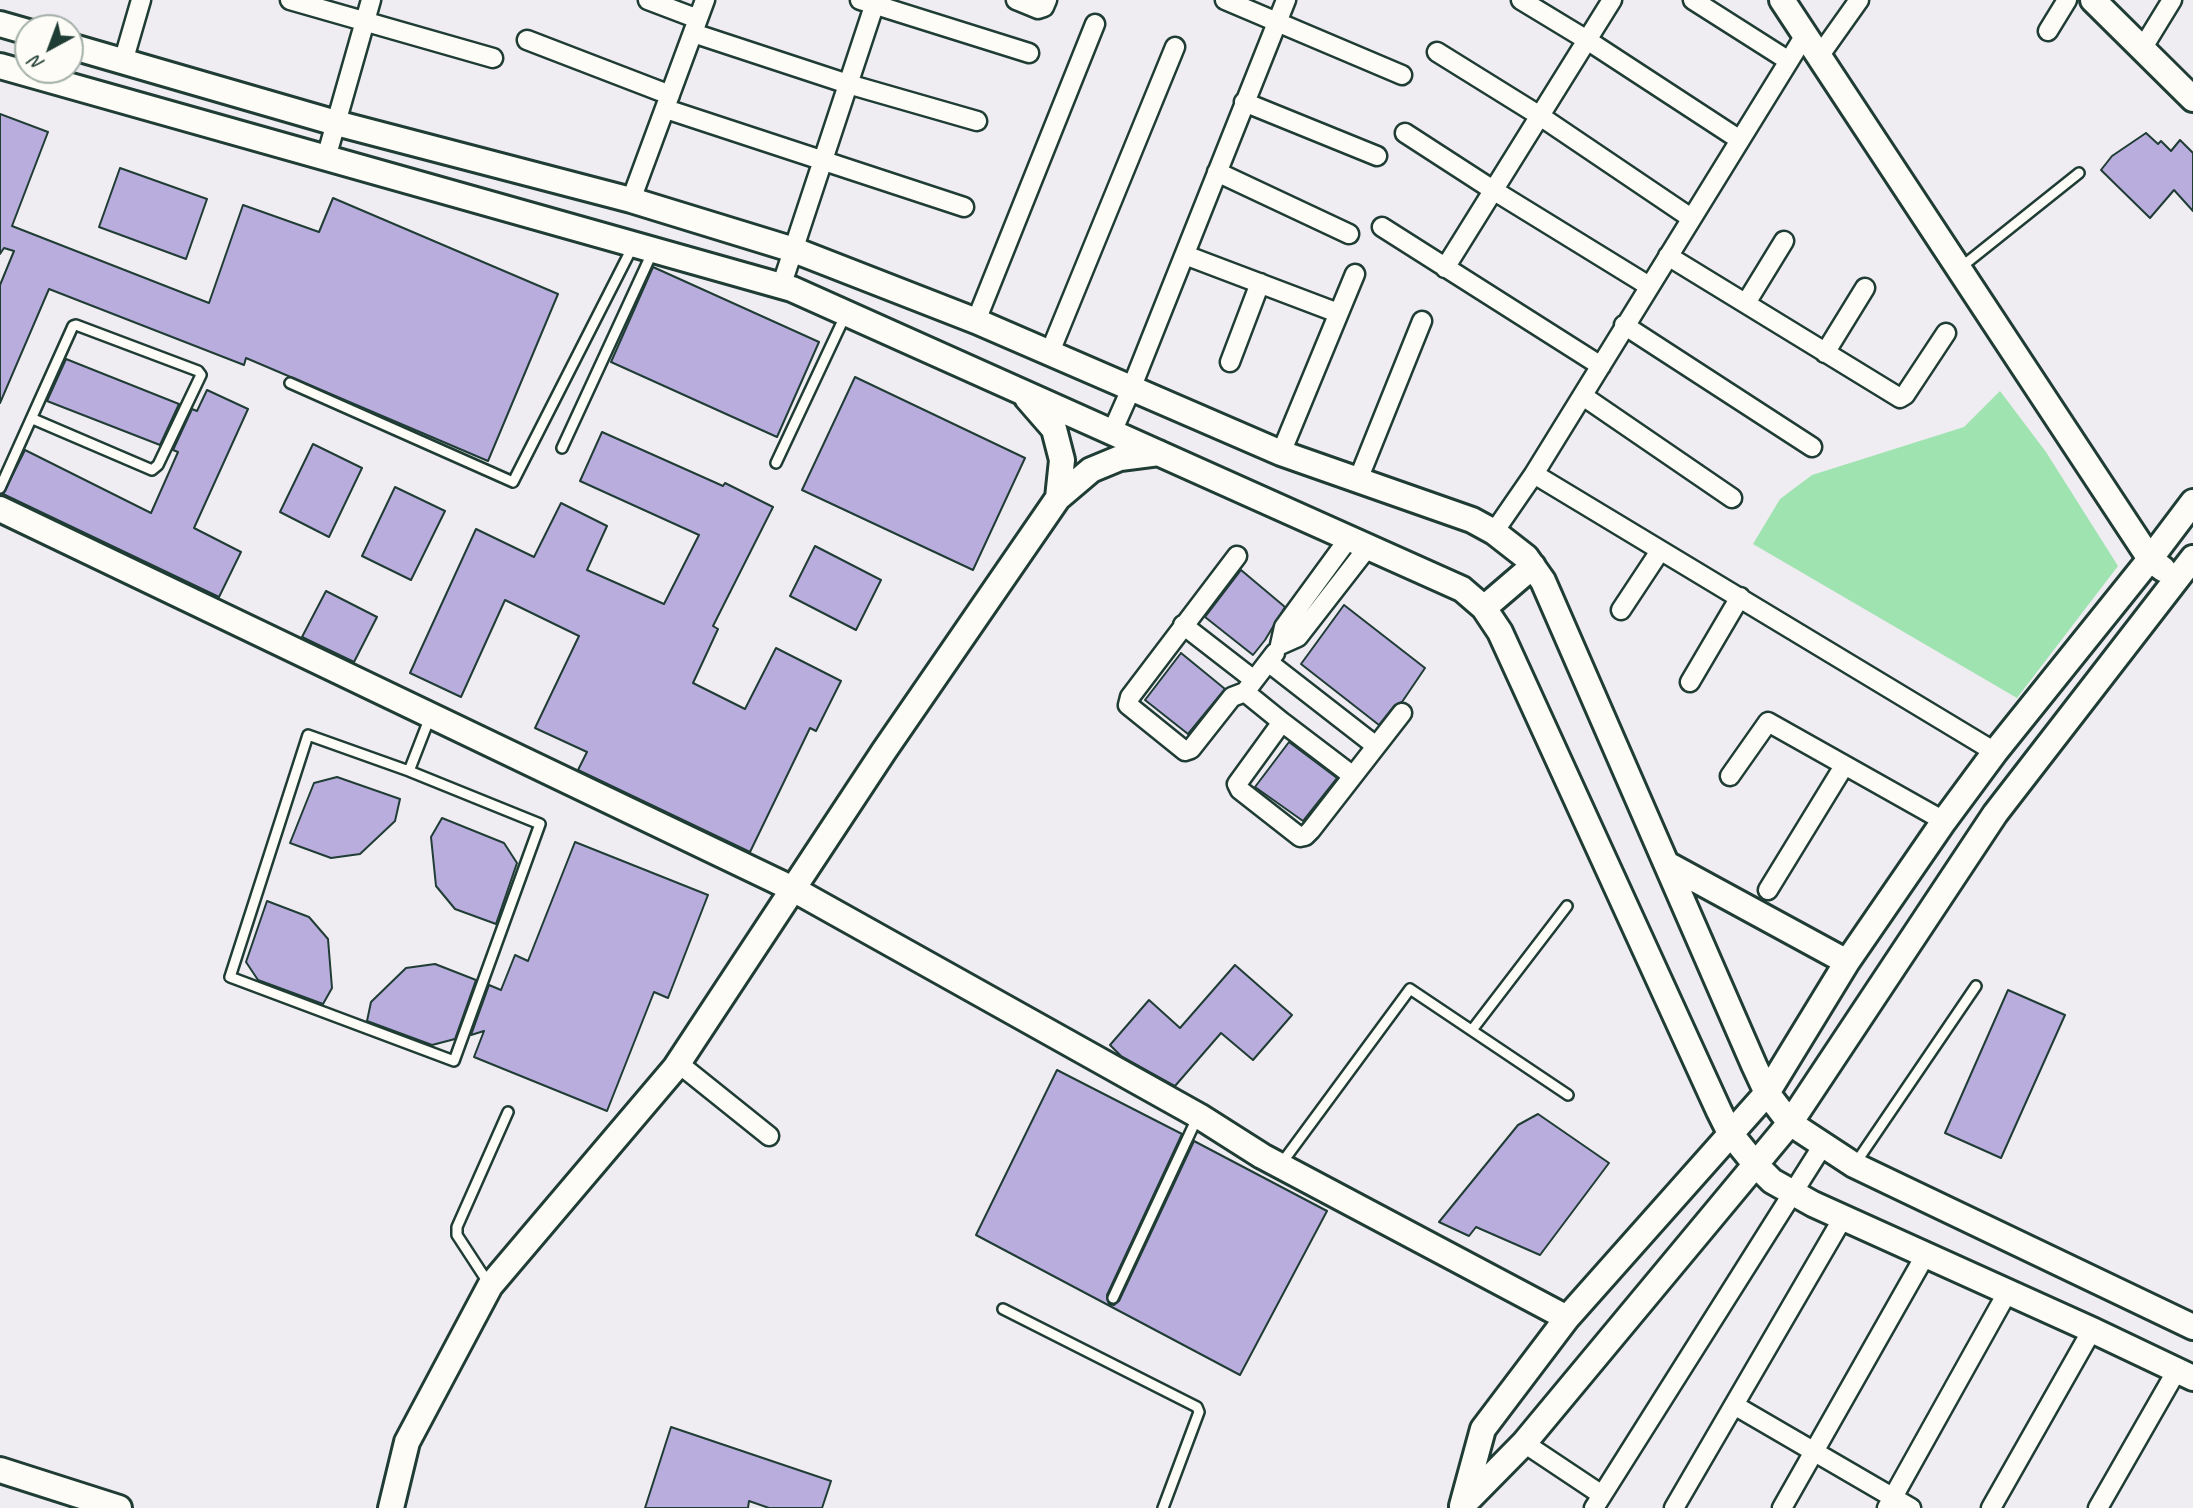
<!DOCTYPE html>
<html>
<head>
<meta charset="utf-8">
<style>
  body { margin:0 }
  #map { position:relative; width:2193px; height:1508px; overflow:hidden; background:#efecf2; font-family:Caveat,sans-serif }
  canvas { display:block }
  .north { position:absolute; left:14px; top:14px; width:70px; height:70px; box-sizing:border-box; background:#fdfcf7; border:2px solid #a4b0a9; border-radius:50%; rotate:221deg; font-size:19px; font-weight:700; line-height:28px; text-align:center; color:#1f3d34 }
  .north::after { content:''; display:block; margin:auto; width:24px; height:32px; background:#1f3d34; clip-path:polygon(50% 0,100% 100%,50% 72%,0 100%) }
</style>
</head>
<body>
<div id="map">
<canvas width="2193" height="1508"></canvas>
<div class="north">N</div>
</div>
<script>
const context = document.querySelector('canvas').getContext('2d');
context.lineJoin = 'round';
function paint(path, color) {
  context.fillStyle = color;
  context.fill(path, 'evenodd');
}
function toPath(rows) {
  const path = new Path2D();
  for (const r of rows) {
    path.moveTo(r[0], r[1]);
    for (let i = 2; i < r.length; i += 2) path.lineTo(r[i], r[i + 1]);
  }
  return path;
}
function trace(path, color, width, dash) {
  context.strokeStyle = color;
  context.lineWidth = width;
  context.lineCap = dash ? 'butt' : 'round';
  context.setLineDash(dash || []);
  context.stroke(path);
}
const green = toPath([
  [2000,391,2046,452,2118,566,2017,698,1753,544,1780,499,1812,475,1964,427]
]);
const building = toPath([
  [0,114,48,132,12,226,209,303,243,205,319,232,333,198,558,294,488,461,246,358,244,365,49,289,0,403,0,285,14,251,4,248,0,254,0,114],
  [2146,133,2158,144,2161,141,2171,151,2180,140,2193,153,2193,211,2174,190,2150,218,2101,170,2112,156,2146,133],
  [120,168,207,199,186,259,99,227,120,168],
  [653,267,819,342,777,437,611,362,653,267],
  [66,359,179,404,160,445,47,401,66,359],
  [855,377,1025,458,973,570,802,490,855,377],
  [207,390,248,409,194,528,241,552,219,597,3,494,25,450,151,513,178,452,173,450,192,409,197,411,207,390],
  [602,432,723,486,725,483,773,507,713,626,718,629,693,683,745,709,776,648,841,681,816,731,810,728,750,852,578,770,587,752,535,728,579,636,505,600,461,697,410,673,476,529,534,557,561,503,607,526,587,570,664,604,699,535,580,481,602,432],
  [313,444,362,468,329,537,280,512,313,444],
  [395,487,445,511,411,580,362,556,395,487],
  [815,546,881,580,856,630,790,596,815,546],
  [1241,570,1285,607,1265,640,1253,655,1205,617,1241,570],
  [326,591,377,617,354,662,302,637,326,591],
  [1344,605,1425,668,1402,702,1394,706,1379,725,1301,664,1344,605],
  [1181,653,1225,689,1188,734,1145,700,1181,653],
  [1289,742,1337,778,1303,821,1255,787,1289,742],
  [337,777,400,799,395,821,360,854,331,858,290,843,314,783,337,777],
  [442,818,504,843,517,863,496,924,455,909,436,886,431,837,442,818],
  [575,842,708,895,668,998,654,992,607,1111,474,1057,484,1031,471,1035,489,985,501,990,515,955,528,961,575,842],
  [267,901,309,917,328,939,332,988,323,1004,258,980,246,962,267,901],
  [435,964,476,980,455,1039,432,1045,367,1021,371,1002,406,968,435,964],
  [1235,965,1292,1015,1253,1060,1221,1033,1175,1086,1121,1056,1110,1045,1149,1000,1180,1028,1235,965],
  [2008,990,2065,1015,2001,1158,1945,1133,2008,990],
  [1057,1070,1182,1134,1107,1295,1109,1304,1114,1305,1119,1301,1194,1141,1327,1211,1240,1375,976,1235,1057,1070],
  [1538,1114,1609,1163,1540,1255,1476,1227,1469,1236,1439,1222,1518,1125,1538,1114],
  [671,1427,831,1481,822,1508,769,1508,749,1501,748,1508,645,1508,671,1427]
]);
const lane = toPath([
  [1960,268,2079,173],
  [290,383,513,482,633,246],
  [562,448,652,253],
  [776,463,845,316],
  [0,488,73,326,76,325,198,371,201,375,158,465,152,470,33,419],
  [409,771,308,735,230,977,454,1061,540,824,409,771,430,717],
  [1472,1030,1567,906],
  [1281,1164,1410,989,1568,1095],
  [1855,1164,1976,986],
  [489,1284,457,1235,457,1227,508,1112],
  [1113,1298,1198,1116],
  [1003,1309,1197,1407,1199,1412,1163,1508]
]);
const street = toPath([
  [290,0,493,58],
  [648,0,698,19],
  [860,0,1029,53],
  [1016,0,1038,9,1044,7,1047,0],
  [1225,0,1402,75],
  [1521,0,1587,40,1740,140],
  [1693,0,1789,61],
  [2048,31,2067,0],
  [693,33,848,84,977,121],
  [527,40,670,95],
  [2142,49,2172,0],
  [1437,52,1540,116,1691,218],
  [1820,55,1859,0],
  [123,62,141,0],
  [1244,102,1377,156],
  [666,109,964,207],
  [1405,133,1493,190,1649,286],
  [326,158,371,0],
  [1217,172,1349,234],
  [631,200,705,0],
  [1382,227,1601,366],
  [1185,255,1338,313],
  [1668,256,1900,398,1905,395,1946,333],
  [1445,268,1612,0],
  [781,287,876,0],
  [1746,303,1784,241],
  [976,321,1095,24],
  [1624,325,1812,447],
  [1050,352,1175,47],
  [1825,353,1865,288],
  [1230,362,1260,283],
  [1583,396,1732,498],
  [1112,432,1131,389,1286,0],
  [1281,453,1355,274],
  [1534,474,1995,752],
  [1358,480,1422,321],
  [1494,532,1534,474,1805,35],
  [1349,538,1284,627,1280,645,1298,637,1368,547],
  [1237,556,1130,697,1128,705,1185,751,1191,749,1232,697,1245,692],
  [1621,610,1660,551],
  [1183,625,1254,680],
  [1275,653,1245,692,1282,722],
  [1268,662,1376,746],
  [1690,682,1740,597],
  [1353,776,1282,722,1237,784,1240,790,1300,837,1305,836,1311,830,1402,713],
  [1730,776,1768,722,1944,821],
  [1768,890,1844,766],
  [678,1063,769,1136],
  [1734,1405,1911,1508],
  [1524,1443,1602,1495],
  [1594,1508,1823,1145],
  [1674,1508,1844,1216],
  [1782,1508,1926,1254],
  [1887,1508,2007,1293],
  [1991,1508,2092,1330],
  [2098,1508,2177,1370]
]);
const secondary = toPath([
  [1782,0,2150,559,2163,569],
  [2093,0,2193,99],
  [0,24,28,32],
  [70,46,336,123,631,200,794,250,976,321,1281,453,1472,520,1494,532,1526,557,1543,581,1754,1065,1767,1093,1790,1123,1854,1165,2193,1327],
  [0,66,792,289,1462,589,1484,608,1500,632,1719,1111,1730,1133,1755,1164,1772,1181,1813,1204,2092,1330,2193,1378],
  [1027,398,1054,429,1062,460,1058,498],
  [0,509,793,889,1199,1116,1262,1156,1567,1318],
  [1484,608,1533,566],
  [1667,864,1847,962],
  [0,1470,119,1508],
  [1464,1504,1524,1443,1790,1123,1995,814,2193,558],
  [1462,1506,1483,1429,1567,1318,1767,1093,1847,962,1944,821,1995,752,2150,559,2193,502],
  [391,1508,407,1442,490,1286,675,1068,884,751,1058,498,1091,470,1120,458,1159,453]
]);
paint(green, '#9fe4b0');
paint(building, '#b9adde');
trace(building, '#1f3d34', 2);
trace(lane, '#1f3d34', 14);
trace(street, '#1f3d34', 23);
trace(secondary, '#1f3d34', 30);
trace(lane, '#fdfcf7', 9);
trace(street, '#fdfcf7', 18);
trace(secondary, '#fdfcf7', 24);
</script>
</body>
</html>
